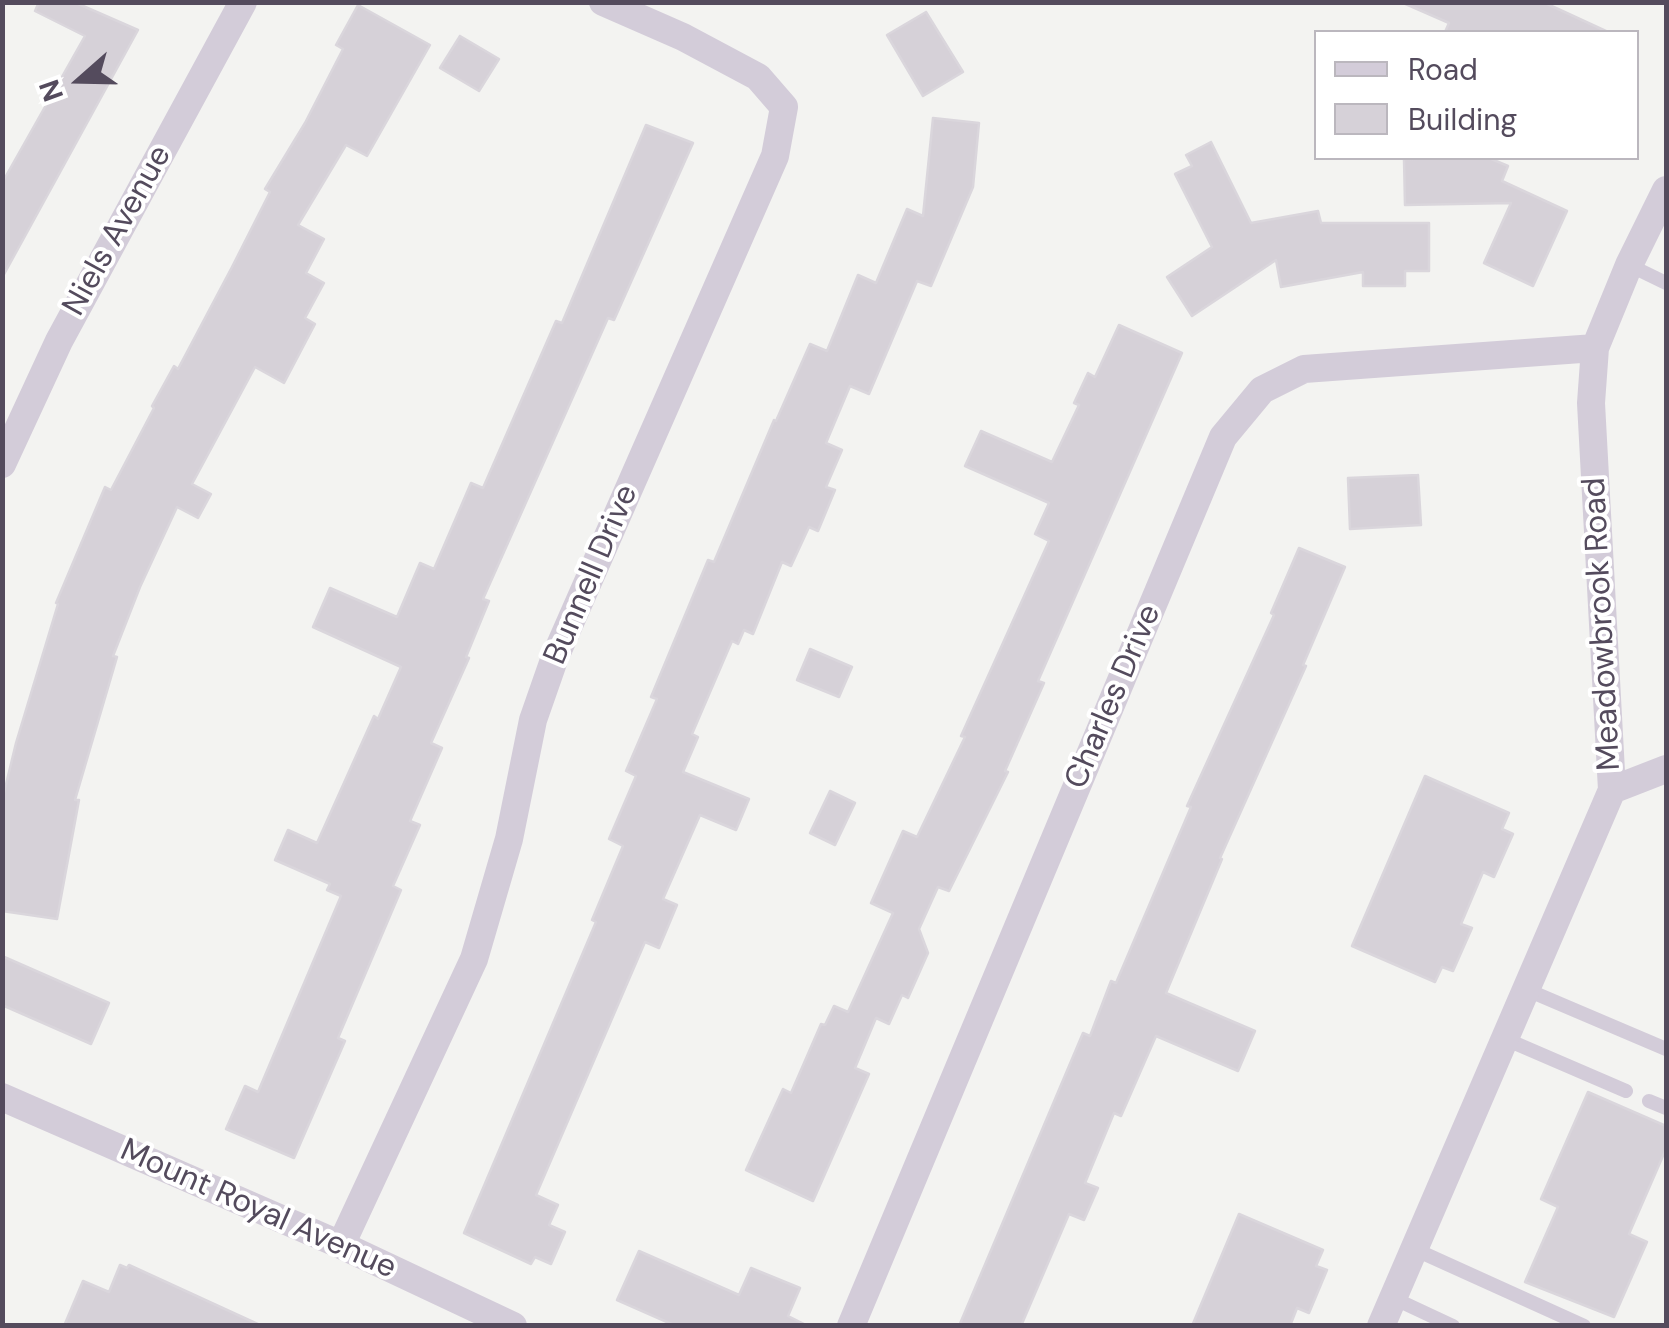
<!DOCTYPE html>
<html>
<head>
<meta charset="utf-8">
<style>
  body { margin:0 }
  #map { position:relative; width:1669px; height:1328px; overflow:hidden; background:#f3f3f1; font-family:"DM Sans",sans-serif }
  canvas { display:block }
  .frame { position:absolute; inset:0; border:5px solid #544b5d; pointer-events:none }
  .legend { position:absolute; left:1314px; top:30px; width:325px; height:130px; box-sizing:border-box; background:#fff; border:2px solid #bbb7be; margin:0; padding:12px 18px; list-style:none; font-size:30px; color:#544b5d }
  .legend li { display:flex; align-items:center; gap:20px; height:50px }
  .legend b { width:50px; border:2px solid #bbb7be }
  .north { position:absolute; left:30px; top:30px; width:100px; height:100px; -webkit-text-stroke:8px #fff; paint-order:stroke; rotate:250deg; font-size:28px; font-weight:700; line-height:40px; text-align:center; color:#544b5d }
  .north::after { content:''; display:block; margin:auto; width:35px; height:45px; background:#544b5d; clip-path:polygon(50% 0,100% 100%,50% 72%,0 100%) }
</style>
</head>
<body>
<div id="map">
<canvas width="1669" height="1328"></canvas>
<div class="frame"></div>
<ul class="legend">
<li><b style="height:12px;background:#d3ccd9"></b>Road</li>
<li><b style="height:28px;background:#d6d1d8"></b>Building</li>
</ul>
<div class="north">N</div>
</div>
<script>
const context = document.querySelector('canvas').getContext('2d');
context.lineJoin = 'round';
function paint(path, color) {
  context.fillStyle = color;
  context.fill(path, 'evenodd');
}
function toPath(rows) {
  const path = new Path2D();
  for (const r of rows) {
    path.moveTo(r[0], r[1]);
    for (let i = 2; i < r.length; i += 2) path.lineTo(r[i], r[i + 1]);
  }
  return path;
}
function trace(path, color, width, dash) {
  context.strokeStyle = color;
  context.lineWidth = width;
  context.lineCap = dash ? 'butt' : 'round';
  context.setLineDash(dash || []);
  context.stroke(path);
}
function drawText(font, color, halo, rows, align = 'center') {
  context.font = font + ' "DM Sans",sans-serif';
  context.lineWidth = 8;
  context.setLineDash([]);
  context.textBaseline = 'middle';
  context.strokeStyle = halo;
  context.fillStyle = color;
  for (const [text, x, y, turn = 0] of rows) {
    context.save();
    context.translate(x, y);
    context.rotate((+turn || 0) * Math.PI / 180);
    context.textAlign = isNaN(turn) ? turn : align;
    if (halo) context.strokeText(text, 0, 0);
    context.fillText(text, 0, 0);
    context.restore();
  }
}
const building = toPath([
  [39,2,74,2,138,30,2,278,2,183,85,36,35,11,39,2],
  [1401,2,1543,2,1608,32,1445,32,1449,23,1401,2],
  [358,5,430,45,367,156,346,145,298,225,324,239,306,273,324,283,305,318,315,324,284,383,255,367,192,484,211,494,198,518,177,507,140,587,113,656,117,657,75,800,79,800,57,919,2,911,2,801,16,743,58,604,56,603,105,487,111,490,154,408,152,406,174,366,178,369,232,267,270,192,265,189,305,123,343,49,336,45,358,5],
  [926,12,963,72,923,96,887,35,926,12],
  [460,36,499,59,479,91,440,68,460,36],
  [933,118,979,123,973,187,931,286,917,281,869,394,850,386,826,443,842,450,826,487,835,490,818,531,809,527,791,566,782,562,753,634,744,630,738,644,732,641,692,734,698,737,683,772,749,799,736,830,700,815,663,899,677,905,659,948,645,942,536,1195,558,1205,549,1225,565,1232,551,1264,535,1257,531,1264,464,1233,596,922,592,920,623,846,609,839,636,776,626,771,657,699,651,697,708,560,714,562,774,420,776,421,810,344,827,351,858,275,876,283,907,209,923,216,933,118],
  [646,125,693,143,614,320,608,318,483,599,489,601,466,657,469,658,431,743,442,748,410,821,420,825,393,886,401,890,338,1038,345,1041,294,1158,226,1129,245,1086,258,1092,341,896,327,890,330,884,275,860,288,830,317,843,374,716,378,719,401,667,313,627,330,588,397,617,420,563,434,569,471,483,483,488,556,321,562,323,646,125],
  [1211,142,1251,223,1318,211,1321,223,1429,223,1429,271,1405,271,1405,286,1363,286,1363,272,1281,287,1276,260,1192,316,1167,277,1212,247,1175,174,1192,166,1186,155,1211,142],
  [1489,158,1508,166,1502,181,1567,211,1533,286,1484,263,1511,203,1405,205,1404,159,1489,158],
  [1119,325,1182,353,1038,681,1044,683,1005,771,1008,772,949,891,938,887,919,929,928,953,908,998,902,995,889,1024,876,1018,855,1068,869,1074,813,1201,746,1170,783,1089,791,1093,821,1024,825,1025,834,1006,848,1012,893,913,871,903,903,831,917,837,965,737,961,736,1049,541,1035,534,1049,503,965,466,981,431,1052,462,1079,405,1074,403,1088,373,1095,377,1119,325],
  [1418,475,1421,525,1350,529,1348,478,1418,475],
  [1299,548,1345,567,1303,665,1306,666,1220,858,1222,859,1166,993,1255,1031,1238,1071,1156,1036,1121,1116,1114,1113,1085,1183,1098,1188,1084,1220,1069,1214,1021,1326,959,1326,1083,1033,1090,1036,1111,981,1116,983,1191,807,1187,806,1274,615,1271,613,1299,548],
  [810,649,852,667,839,697,797,680,810,649],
  [1425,776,1509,813,1502,829,1513,834,1494,877,1483,872,1461,924,1472,928,1453,971,1442,967,1435,982,1352,946,1425,776],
  [830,791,855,803,835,845,810,833,830,791],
  [2,956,109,1003,91,1044,2,1005,2,956],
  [1588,1092,1666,1126,1666,1149,1629,1234,1647,1242,1614,1317,1525,1282,1558,1207,1541,1199,1588,1092],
  [1239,1214,1323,1250,1316,1266,1327,1270,1309,1313,1297,1308,1290,1326,1192,1326,1239,1214],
  [639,1251,739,1295,751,1268,800,1288,788,1316,808,1326,676,1326,617,1300,639,1251],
  [120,1265,127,1268,129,1265,262,1326,64,1326,83,1281,109,1292,120,1265]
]);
const service = toPath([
  [1629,265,1666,283],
  [1525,989,1666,1049],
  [1503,1038,1626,1091],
  [1649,1101,1666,1108],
  [1414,1249,1584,1326],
  [1393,1298,1453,1326]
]);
const minor = toPath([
  [2,464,59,341,243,2],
  [1612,790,1666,769],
  [2,1097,341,1245,513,1326],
  [341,1245,474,959,509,839,533,720,555,657,775,156,784,107,758,77,683,37,603,2],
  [851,1326,1223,437,1262,390,1304,369,1595,348],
  [1381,1326,1612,790,1591,403,1595,348,1629,265,1666,190]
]);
const streetNames = [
  ["Niels Avenue",118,231,-61],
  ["Bunnell Drive",592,575,-67],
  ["Meadowbrook Road",1603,624,-93],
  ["Charles Drive",1114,697,-67],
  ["Mount Royal Avenue",258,1210,24]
];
paint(building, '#d6d1d8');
trace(building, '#dad6dc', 2.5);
trace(service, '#d3ccd9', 14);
trace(minor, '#d3ccd9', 28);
drawText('32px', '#544b5d', '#fff', streetNames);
</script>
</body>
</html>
